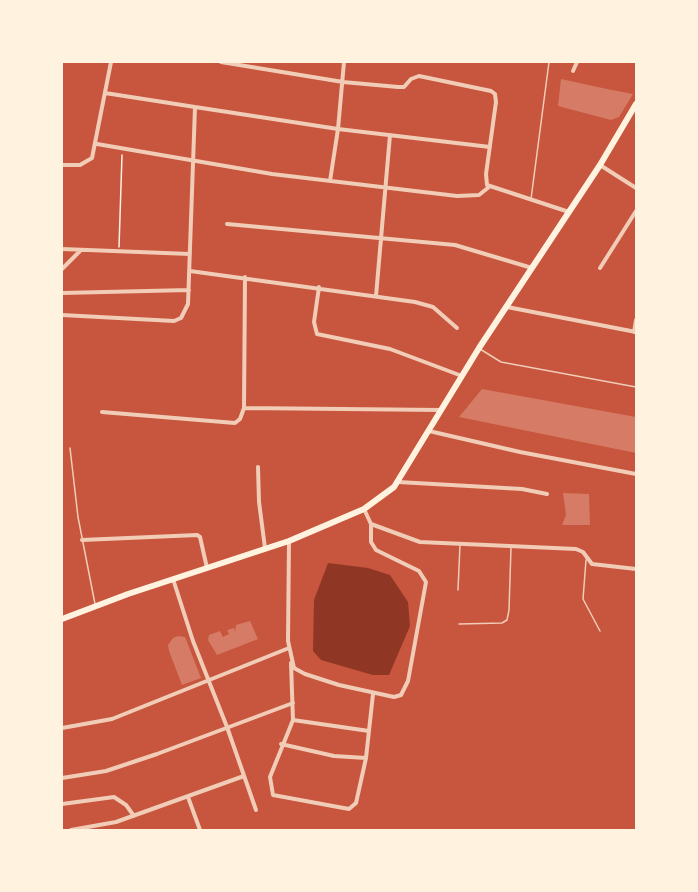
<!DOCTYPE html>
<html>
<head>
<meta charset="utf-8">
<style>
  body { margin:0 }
  #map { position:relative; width:698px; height:892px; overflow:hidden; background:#c8553d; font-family:"Noto Sans",sans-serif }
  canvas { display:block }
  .frame { position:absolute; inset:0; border:63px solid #fff3e0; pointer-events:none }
</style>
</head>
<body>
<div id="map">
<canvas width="698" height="892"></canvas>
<div class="frame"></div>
</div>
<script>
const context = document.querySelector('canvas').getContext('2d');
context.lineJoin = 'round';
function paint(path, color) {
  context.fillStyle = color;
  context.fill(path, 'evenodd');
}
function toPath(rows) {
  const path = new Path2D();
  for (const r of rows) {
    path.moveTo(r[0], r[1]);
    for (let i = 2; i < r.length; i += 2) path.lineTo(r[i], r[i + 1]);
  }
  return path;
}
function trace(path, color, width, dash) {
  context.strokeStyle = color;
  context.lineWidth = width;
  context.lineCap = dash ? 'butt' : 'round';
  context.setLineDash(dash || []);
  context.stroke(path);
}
const water = toPath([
  [328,563,368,568,390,575,408,602,410,626,389,675,373,675,321,660,313,651,314,600]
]);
const building = toPath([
  [561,79,607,89,633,94,619,117,611,120,558,106],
  [482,389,636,417,636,453,459,417],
  [563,493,589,494,590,525,562,525,566,515],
  [250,621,258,639,217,655,208,640,209,635,220,631,223,637,229,634,227,630,234,628,235,632,236,625],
  [178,636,185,637,201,678,182,685,169,651,168,645,173,638]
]);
const path = toPath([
  [119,247,122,155]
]);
const service = toPath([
  [531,199,549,62],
  [480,349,501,362,636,387],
  [70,448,78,517,95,604],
  [586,560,583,599,600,631],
  [458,590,460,545],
  [459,624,502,623,507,620,509,610,511,548]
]);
const minor = toPath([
  [221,62,343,82,398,87,404,87,411,79,419,76,491,91,495,94,496,102,486,174,487,185,569,212],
  [344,62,338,129,490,147],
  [573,71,577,62],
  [195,107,338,129,330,181],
  [97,144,272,174,457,196,479,195,489,187],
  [62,165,80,165,92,158,111,62],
  [600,165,636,188],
  [227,224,455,245,532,268],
  [62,249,190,254],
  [600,268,636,211],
  [62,269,80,251],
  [190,271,415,302,433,307,457,328],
  [245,277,244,408,441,410],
  [319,287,314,322,317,334,390,349,462,376],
  [62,293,189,290],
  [376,296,390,135],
  [507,307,636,332],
  [62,315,174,321,181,318,188,304,195,107,105,93],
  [634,332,636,320],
  [102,412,235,423,240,419,244,408],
  [429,431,520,452,636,474],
  [258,467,259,502,265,548],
  [398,482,522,489,547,494],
  [371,524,420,542,576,549,583,552,592,564,636,569],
  [82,540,197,535,200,537,207,568],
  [289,541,288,641,294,668,305,674,339,685,394,697,401,695,408,681,426,582,419,571,376,550,371,542,371,524,364,509],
  [173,579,193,641,227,727,256,810],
  [291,663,293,720,270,777,273,795,349,809,356,803,366,758,373,694],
  [293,720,369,731],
  [62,728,112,719,289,648],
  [281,744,334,756,366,758],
  [62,778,106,771,157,754,293,703],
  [188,797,200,830],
  [62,804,114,797,126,805,134,816],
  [71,830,116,822,244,776]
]);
const trunk = toPath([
  [62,619,128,594,289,541,364,509,394,487,479,348,600,165,636,104]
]);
paint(water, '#8f3625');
paint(building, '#d67c66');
trace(path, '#fff3e0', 1.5);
trace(service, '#f1ccb7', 1.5);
trace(minor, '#f1ccb7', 4);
trace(trunk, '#fff3e0', 6);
</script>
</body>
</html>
